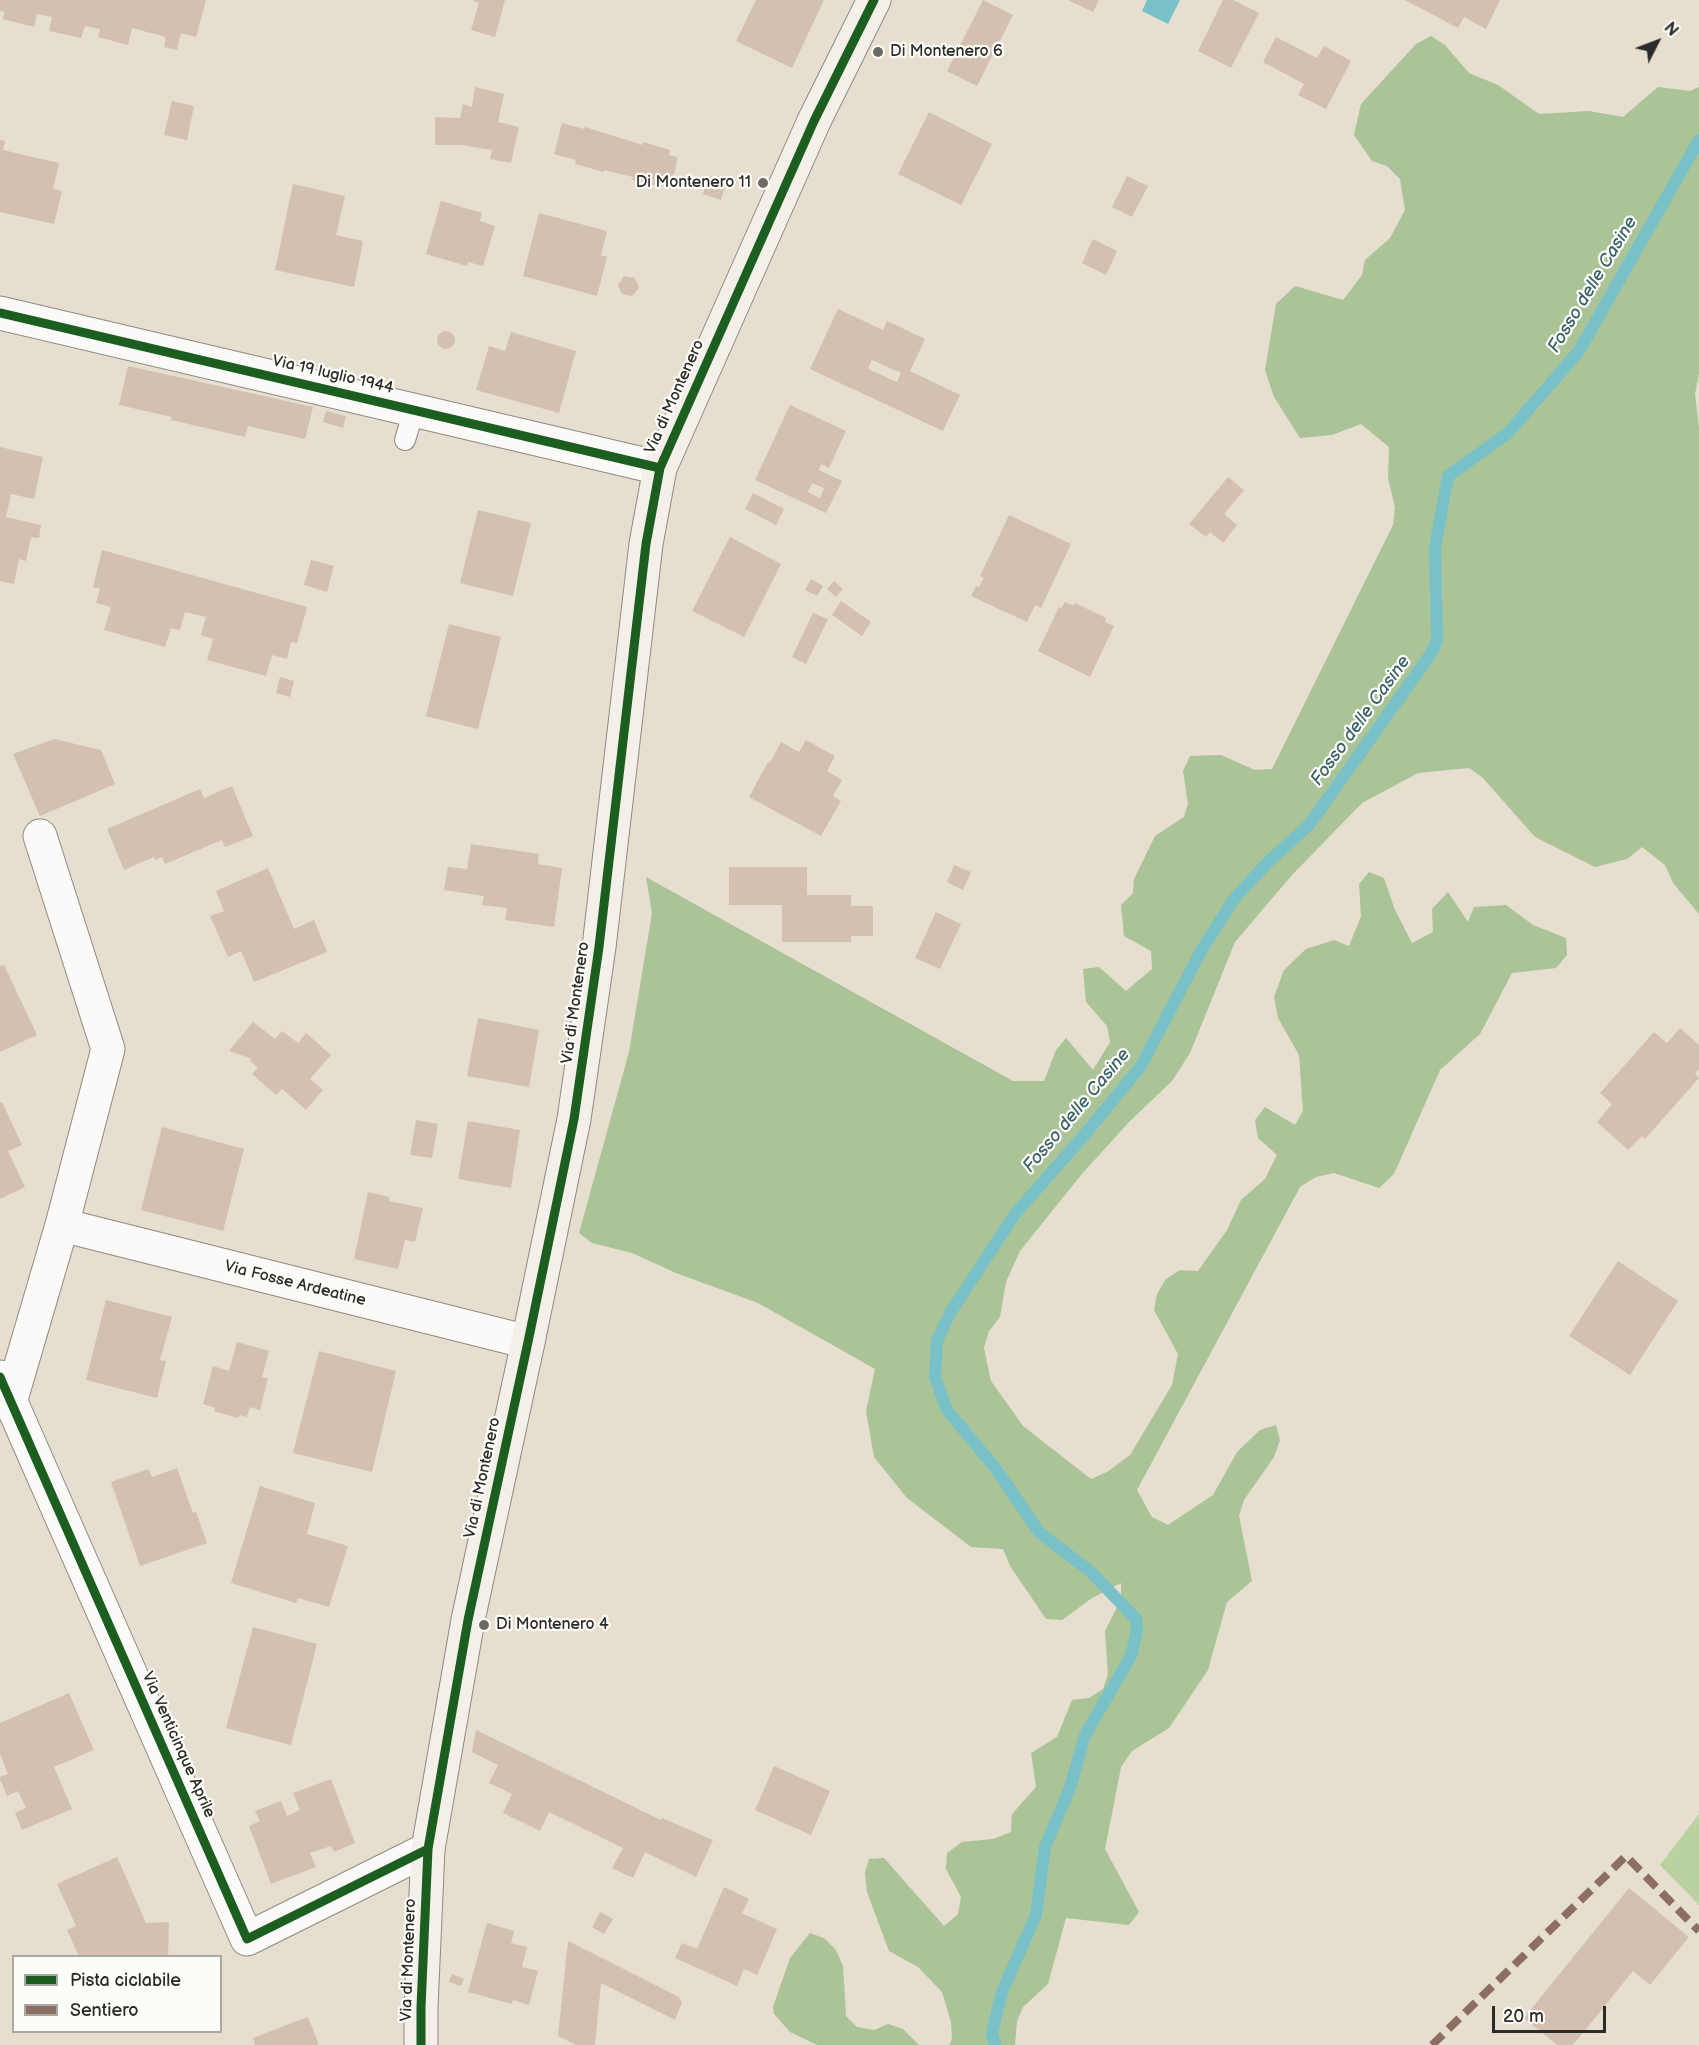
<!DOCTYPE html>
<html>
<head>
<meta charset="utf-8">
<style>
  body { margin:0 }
  #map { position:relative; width:1699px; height:2045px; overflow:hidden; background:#e6dece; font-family:"Balsamiq Sans",sans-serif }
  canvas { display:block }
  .legend { position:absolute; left:12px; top:1955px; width:210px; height:78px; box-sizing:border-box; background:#fdfcf7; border:2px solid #a9a8a5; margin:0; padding:8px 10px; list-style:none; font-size:18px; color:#2b2b2b }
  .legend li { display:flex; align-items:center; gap:12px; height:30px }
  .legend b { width:30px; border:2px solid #a9a8a5 }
  .north { position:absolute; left:1627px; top:12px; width:60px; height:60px; -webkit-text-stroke:4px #fdfcf7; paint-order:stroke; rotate:48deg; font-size:16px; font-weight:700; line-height:24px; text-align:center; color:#2b2b2b }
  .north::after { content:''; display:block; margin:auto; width:21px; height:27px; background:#2b2b2b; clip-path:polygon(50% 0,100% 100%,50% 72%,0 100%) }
  .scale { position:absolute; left:1492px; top:2006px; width:114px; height:27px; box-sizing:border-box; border:3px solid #2b2b2b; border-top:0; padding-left:8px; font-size:18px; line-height:21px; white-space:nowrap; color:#2b2b2b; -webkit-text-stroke:4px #fdfcf7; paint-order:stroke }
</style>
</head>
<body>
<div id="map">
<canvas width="1699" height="2045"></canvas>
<ul class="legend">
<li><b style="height:8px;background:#1b5e20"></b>Pista ciclabile</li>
<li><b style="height:8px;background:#8d6e63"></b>Sentiero</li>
</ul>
<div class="north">N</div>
<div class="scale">20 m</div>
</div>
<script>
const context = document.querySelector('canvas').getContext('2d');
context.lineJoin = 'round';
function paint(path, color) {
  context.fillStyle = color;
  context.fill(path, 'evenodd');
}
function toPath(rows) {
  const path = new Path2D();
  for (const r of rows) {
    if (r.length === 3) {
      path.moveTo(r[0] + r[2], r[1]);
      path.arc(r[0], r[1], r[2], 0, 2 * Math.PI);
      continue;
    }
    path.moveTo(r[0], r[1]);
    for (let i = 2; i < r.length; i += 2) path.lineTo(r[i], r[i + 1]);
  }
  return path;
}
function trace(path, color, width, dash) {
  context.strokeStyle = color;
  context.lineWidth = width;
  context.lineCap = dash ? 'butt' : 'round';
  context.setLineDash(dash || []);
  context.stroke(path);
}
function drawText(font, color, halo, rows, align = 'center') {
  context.font = font + ' "Balsamiq Sans",sans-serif';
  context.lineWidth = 4.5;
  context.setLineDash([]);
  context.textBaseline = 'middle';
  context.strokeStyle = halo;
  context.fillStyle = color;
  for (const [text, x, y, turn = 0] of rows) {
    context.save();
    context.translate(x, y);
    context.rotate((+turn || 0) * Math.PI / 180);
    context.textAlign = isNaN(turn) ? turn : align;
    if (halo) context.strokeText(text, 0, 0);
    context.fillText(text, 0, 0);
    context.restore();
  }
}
const green = toPath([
  [1699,1814,1699,1905,1660,1865]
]);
const forest = toPath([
  [1431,36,1445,45,1469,73,1498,85,1539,114,1589,111,1623,117,1658,87,1690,91,1699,87,1699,374,1695,394,1699,428,1699,914,1673,883,1665,865,1642,847,1627,859,1595,867,1535,837,1483,778,1469,768,1418,773,1362,803,1292,875,1235,942,1190,1053,1172,1081,1129,1122,1081,1175,1020,1251,1006,1282,1000,1317,989,1331,984,1348,991,1381,1023,1426,1091,1479,1107,1472,1130,1455,1172,1385,1178,1354,1154,1310,1157,1294,1166,1279,1180,1270,1198,1271,1227,1230,1241,1200,1265,1179,1277,1155,1258,1138,1255,1120,1265,1107,1295,1125,1303,1111,1299,1055,1278,1018,1274,997,1284,970,1306,949,1334,940,1349,946,1361,916,1359,884,1369,872,1384,878,1395,910,1412,943,1433,932,1432,909,1448,892,1468,922,1474,907,1506,905,1533,925,1566,938,1567,955,1556,968,1512,973,1480,1034,1440,1070,1394,1174,1379,1188,1334,1173,1316,1177,1300,1187,1137,1490,1152,1517,1168,1525,1213,1495,1237,1452,1260,1430,1276,1425,1280,1440,1274,1457,1244,1500,1239,1516,1252,1581,1227,1602,1208,1670,1169,1728,1132,1751,1121,1767,1105,1849,1139,1912,1129,1925,1066,1918,1048,1984,1023,2007,1017,2021,1015,2045,949,2045,952,2039,951,2022,942,1992,918,1967,889,1951,867,1892,865,1873,869,1859,884,1858,944,1926,958,1914,961,1897,946,1869,947,1853,962,1842,993,1839,1011,1832,1012,1814,1036,1787,1031,1753,1057,1737,1072,1700,1089,1698,1103,1689,1108,1674,1105,1631,1121,1599,1121,1583,1092,1598,1062,1620,1046,1619,1010,1566,1003,1549,971,1547,907,1498,874,1457,866,1411,875,1369,758,1303,676,1273,632,1253,592,1243,579,1233,629,1052,652,913,646,877,1013,1081,1044,1081,1056,1050,1066,1038,1093,1070,1110,1042,1107,1026,1086,1002,1083,969,1099,967,1126,991,1152,969,1151,951,1124,936,1121,905,1133,893,1134,879,1155,836,1184,817,1188,804,1183,771,1190,756,1221,755,1255,770,1272,769,1393,525,1395,508,1388,478,1389,447,1361,424,1332,435,1300,438,1274,397,1265,370,1276,304,1295,286,1343,300,1362,275,1365,260,1390,238,1405,210,1400,179,1387,166,1372,161,1354,135,1361,104,1416,44],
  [810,1933,824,1938,836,1950,843,1966,846,2016,857,2027,874,2030,888,2024,903,2029,919,2045,817,2045,790,2032,774,2014,773,2007,790,1958]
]);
const water = toPath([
  [1147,0,1180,0,1168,24,1142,11]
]);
const stream = toPath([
  [995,2045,992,2033,1002,1992,1036,1915,1045,1847,1070,1788,1085,1735,1131,1656,1137,1631,1136,1619,1091,1572,1039,1532,996,1469,947,1410,935,1377,937,1341,950,1313,1015,1214,1086,1133,1141,1066,1201,951,1234,899,1268,862,1309,825,1432,652,1437,641,1435,547,1448,476,1508,433,1579,351,1699,140]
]);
const building = toPath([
  [0,0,206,0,196,37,181,33,177,50,164,47,166,37,132,28,128,45,98,37,100,29,85,26,81,38,49,31,52,17,37,14,34,27,2,19,5,12,0,11],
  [505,0,495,37,471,30,479,3,472,0],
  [756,0,824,0,792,68,736,41],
  [983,0,1013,15,977,86,947,71],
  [1068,0,1099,0,1093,12],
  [1223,0,1233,0,1259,13,1231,68,1198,51],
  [1405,0,1500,0,1486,29,1464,17,1458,28],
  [1276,37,1317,58,1324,46,1351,61,1326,109,1298,95,1304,84,1263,62],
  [475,87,504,94,498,122,519,127,511,163,490,159,492,150,461,145,435,145,435,117,460,118,463,104,472,107],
  [172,101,194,106,187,140,164,135],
  [929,112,992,144,961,205,898,174],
  [562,123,584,129,585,127,643,145,643,142,670,150,669,155,678,157,671,186,662,184,661,187,632,180,633,177,604,170,604,172,575,164,576,160,554,154],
  [0,140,5,141,3,150,59,163,53,189,62,191,54,224,0,212],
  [708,176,727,181,721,200,703,194],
  [1127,176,1148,186,1132,217,1112,207],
  [293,184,345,196,336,235,363,241,354,287,275,270],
  [441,201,482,213,480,221,495,226,483,266,468,262,467,266,426,254],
  [539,213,607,231,601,255,607,257,597,296,523,276],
  [1093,239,1117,251,1106,275,1082,263],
  [624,276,635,278,639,288,632,296,622,294,618,285],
  [838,309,883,330,887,321,925,339,910,371,960,395,943,431,810,369],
  [872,360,901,373,897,382,868,369],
  [446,340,9],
  [511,332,576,351,559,413,476,390,489,346,505,351],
  [128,366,313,407,305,439,248,426,245,437,171,420,172,417,119,405],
  [790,405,846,431,829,468,821,464,819,470,842,481,826,513,755,480],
  [812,483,824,488,820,498,808,492],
  [326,411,346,416,343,428,323,422],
  [0,447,43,457,34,499,11,494,6,517,41,525,39,538,31,537,26,561,19,559,14,584,0,581],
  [1228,477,1244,490,1224,514,1237,525,1223,543,1210,532,1206,537,1189,524],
  [753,493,784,509,776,525,745,509],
  [478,510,531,523,513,596,460,583],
  [1009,515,1071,544,1041,608,1035,605,1027,622,971,596,976,586,979,587,984,578,980,576],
  [730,537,781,564,744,637,692,611],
  [102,550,307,607,297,643,291,642,287,659,272,655,266,676,207,660,213,639,201,635,206,617,185,612,180,630,171,628,165,647,104,630,111,607,96,603,100,589,93,587],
  [311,560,334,566,327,592,304,585],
  [811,579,823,586,817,596,805,590],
  [834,581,843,589,836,597,827,589],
  [841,601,871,622,862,636,832,615],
  [1065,602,1074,606,1075,603,1106,618,1105,622,1114,626,1090,677,1038,651,1059,607,1061,608],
  [813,613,828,619,806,664,792,657],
  [449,624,501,637,478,729,426,716],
  [280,677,294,681,290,697,276,693],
  [54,739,101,750,115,784,40,816,13,754],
  [806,740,835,756,827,771,842,780,833,796,841,801,821,836,749,797,768,762,770,763,781,742,799,752],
  [232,786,253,836,225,847,222,840,165,864,162,857,155,860,154,857,124,870,107,829,200,789,204,798],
  [471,844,539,854,538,864,562,868,554,927,505,920,507,908,482,905,484,896,444,890,448,867,467,869],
  [954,865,971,872,963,890,947,882],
  [729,867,807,867,807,895,851,895,851,906,873,906,873,936,851,936,851,942,782,942,782,905,729,905],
  [268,868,294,929,314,920,327,952,254,982,241,951,228,957,210,916,224,911,216,891],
  [936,912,961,924,940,969,915,958],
  [4,965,37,1035,0,1052,0,966],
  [478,1018,539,1030,529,1087,467,1076],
  [253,1022,275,1039,282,1031,298,1043,306,1033,331,1055,310,1079,323,1090,306,1110,282,1089,276,1095,252,1074,258,1068,250,1061,252,1059,229,1051],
  [1680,1028,1699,1045,1699,1069,1695,1073,1699,1078,1645,1139,1642,1136,1628,1150,1597,1122,1612,1104,1600,1093,1654,1032,1667,1043],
  [2,1102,22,1145,8,1151,25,1187,0,1199,0,1103],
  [416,1120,438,1124,432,1158,410,1155],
  [468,1121,520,1130,511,1188,458,1179],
  [162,1127,244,1149,223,1231,141,1210],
  [368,1192,390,1197,389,1201,423,1208,415,1242,405,1240,398,1269,354,1259],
  [1618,1261,1678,1301,1630,1375,1569,1336],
  [106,1300,172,1317,160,1360,166,1361,157,1398,86,1380],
  [237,1342,269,1351,262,1377,268,1378,260,1410,250,1407,247,1417,240,1415,238,1418,214,1411,215,1408,203,1404,213,1366,229,1371],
  [319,1351,396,1371,372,1472,293,1453],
  [177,1468,193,1513,196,1512,207,1543,140,1566,111,1482,148,1469,152,1477],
  [260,1486,315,1503,307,1534,348,1546,329,1607,298,1598,296,1603,231,1583],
  [253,1627,317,1644,291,1745,226,1728],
  [69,1693,94,1750,54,1767,72,1809,22,1830,15,1813,26,1808,18,1791,7,1796,0,1779,0,1777,8,1774,0,1754,0,1723],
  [476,1730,661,1820,662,1818,713,1840,696,1877,645,1852,633,1878,612,1868,623,1848,549,1812,540,1831,503,1813,512,1794,489,1783,498,1765,472,1752],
  [774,1766,830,1791,811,1835,755,1810],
  [331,1779,355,1843,334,1852,331,1846,310,1853,316,1867,271,1884,249,1826,260,1821,255,1811,281,1801,287,1816,300,1810,293,1793],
  [117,1857,146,1923,169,1922,168,1956,79,1956,67,1930,76,1926,57,1884],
  [724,1887,749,1899,742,1913,777,1929,757,1975,744,1969,737,1986,675,1958,682,1943,697,1949],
  [1629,1888,1689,1937,1650,1985,1633,1971,1573,2045,1557,2045,1524,2018],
  [600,1912,613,1919,604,1934,592,1927],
  [487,1923,514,1931,511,1943,527,1947,522,1967,538,1971,529,2005,513,2000,512,2004,468,1992],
  [568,1941,679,1997,682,2003,675,2020,601,1983,595,2045,576,2045,558,2036],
  [452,1974,464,1979,461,1986,449,1982],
  [308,2017,319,2045,255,2045,253,2038]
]);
const lane = toPath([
  [405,440,414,410]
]);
const street = toPath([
  [0,313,660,468],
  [62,1225,528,1342],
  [0,1377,247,1939,428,1849],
  [11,1399,62,1225,108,1049,40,836]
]);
const secondary = toPath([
  [421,2045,421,2007,428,1849,468,1620,528,1342,574,1119,599,947,646,544,660,468,814,121,874,0]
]);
const quiet = toPath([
  [1432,2045,1626,1856,1699,1931]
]);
const cycleway = toPath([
  [0,313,660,468],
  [0,1377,247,1939,428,1849],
  [421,2045,421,2007,428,1849,468,1620,528,1342,574,1119,599,947,646,544,660,468,814,121,874,0]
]);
const markers = [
  [878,52,6,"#6c6a64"],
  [763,183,6,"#6c6a64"],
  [484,1625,6,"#6c6a64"]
];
const poiNames = [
  ["Di Montenero 6",890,52],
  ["Di Montenero 11",751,183,"right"],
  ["Di Montenero 4",496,1625]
];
const streetNames = [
  ["Via 19 luglio 1944",333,375,13],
  ["Via di Montenero",675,397,-66],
  ["Via di Montenero",576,1003,-82],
  ["Via Fosse Ardeatine",295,1284,14],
  ["Via di Montenero",483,1478,-78],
  ["Via Venticinque Aprile",178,1745,66],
  ["Via di Montenero",409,1960,-88]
];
const waterNames = [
  ["Fosso delle Casine",1593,285,-59],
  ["Fosso delle Casine",1361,721,-54],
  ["Fosso delle Casine",1077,1111,-50]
];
paint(green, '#bad2a0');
paint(forest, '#aac397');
paint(water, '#78c1c8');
trace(stream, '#78c1c8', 12);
paint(building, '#d3c0b1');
trace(lane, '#8f8a82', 22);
trace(street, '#8f8a82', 35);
trace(secondary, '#8f8a82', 35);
trace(lane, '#fbfaf8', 20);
trace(street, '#fbfaf8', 33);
trace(secondary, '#f4f0e9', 33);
trace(quiet, '#8d6e63', 8, [15, 8]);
trace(cycleway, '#1b5e20', 9);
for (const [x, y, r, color] of markers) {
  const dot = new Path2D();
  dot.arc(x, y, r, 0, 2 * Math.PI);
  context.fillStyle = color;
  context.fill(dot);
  trace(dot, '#fdfcf7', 2);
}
drawText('16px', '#2b2b2b', '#fdfcf7', poiNames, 'left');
drawText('16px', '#2b2b2b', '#fdfcf7', streetNames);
drawText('italic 18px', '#376269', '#fdfcf7', waterNames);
</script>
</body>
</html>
